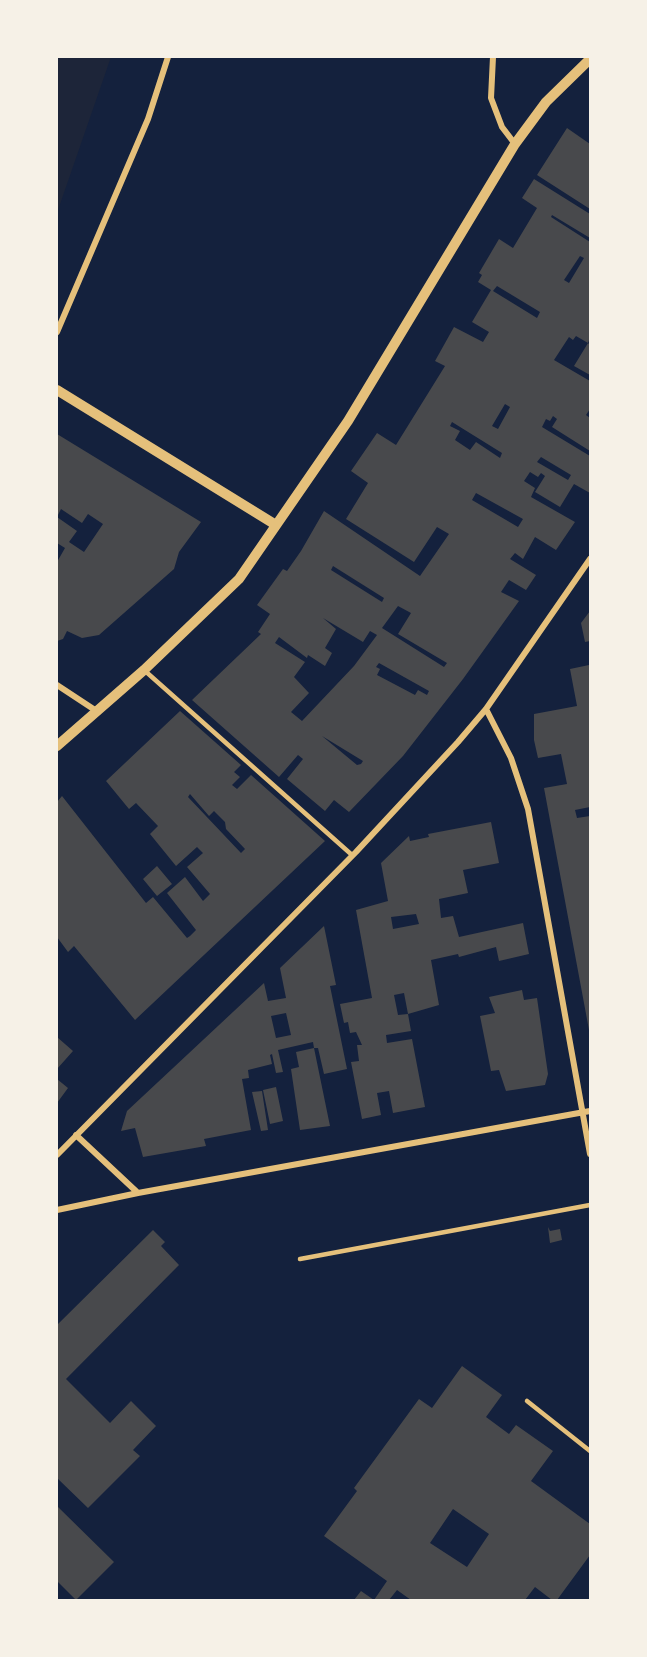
<!DOCTYPE html>
<html>
<head>
<meta charset="utf-8">
<style>
  body { margin:0 }
  #map { position:relative; width:647px; height:1657px; overflow:hidden; background:#14213d; font-family:Karla,sans-serif }
  canvas { display:block }
  .frame { position:absolute; inset:0; border:58px solid #f6f1e7; pointer-events:none }
</style>
</head>
<body>
<div id="map">
<canvas width="647" height="1657"></canvas>
<div class="frame"></div>
</div>
<script>
const context = document.querySelector('canvas').getContext('2d');
context.lineJoin = 'round';
function paint(path, color) {
  context.fillStyle = color;
  context.fill(path, 'evenodd');
}
function toPath(rows) {
  const path = new Path2D();
  for (const r of rows) {
    path.moveTo(r[0], r[1]);
    for (let i = 2; i < r.length; i += 2) path.lineTo(r[i], r[i + 1]);
  }
  return path;
}
function trace(path, color, width, dash) {
  context.strokeStyle = color;
  context.lineWidth = width;
  context.lineCap = dash ? 'butt' : 'round';
  context.setLineDash(dash || []);
  context.stroke(path);
}
const green = toPath([
  [57,57,111,57,57,213]
]);
const building = toPath([
  [567,128,590,144,590,209,537,175],
  [534,179,590,214,590,238,552,215,551,217,590,242,590,338,588,343,576,336,573,340,569,337,554,360,590,381,590,409,586,415,590,418,590,451,552,427,557,419,553,416,550,421,546,419,542,427,590,456,590,493,574,484,560,507,535,492,545,476,541,473,538,477,530,472,524,481,535,488,531,497,575,522,556,550,535,537,523,559,515,553,510,559,536,575,526,590,509,580,501,592,519,601,463,679,403,756,349,812,334,800,325,811,287,779,303,759,298,755,279,777,192,700,261,634,258,632,270,614,257,605,283,569,287,571,301,551,324,511,420,576,449,534,437,527,414,562,346,519,368,483,351,471,377,433,396,445,445,366,435,361,454,327,483,342,489,332,472,322,491,290,478,282,482,275,479,273,499,239,513,248,537,208,522,198],
  [580,256,584,258,569,283,564,280],
  [497,286,540,312,537,318,493,291],
  [505,404,510,407,498,429,492,426],
  [452,422,502,453,500,458,476,442,470,450,455,440,460,431,450,426],
  [541,457,571,475,568,480,537,462],
  [476,493,523,519,518,527,472,500],
  [333,566,384,598,382,602,331,570],
  [398,606,411,613,398,634,447,663,444,667,382,628],
  [323,618,363,642,370,631,377,635,354,666,302,721,291,712,309,693,294,677,305,662,275,643,279,637,307,658,308,655,325,666,332,653,325,648,336,629],
  [379,663,429,691,427,695,418,690,415,695,377,675,380,669,376,667],
  [322,736,363,761,361,764,357,765],
  [588,343,590,345,590,375,574,366],
  [57,434,201,522,179,552,174,569,99,635,82,638,67,631,63,639,57,641,57,562,65,548,57,543],
  [61,509,82,523,88,514,103,524,84,552,69,542,77,531,57,517],
  [590,611,590,641,585,642,581,623],
  [589,665,590,807,575,810,577,818,590,816,589,1030,544,788,567,784,561,754,538,758,534,740,534,714,577,706,570,669],
  [180,711,241,765,234,772,240,777,232,785,237,789,251,775,325,841,135,1020,74,946,68,952,57,937,57,802,62,796,146,903,153,897,187,938,190,936,196,930,167,893,185,877,203,901,210,894,187,867,203,853,197,847,176,866,150,834,158,826,136,803,129,809,106,781],
  [190,794,209,816,214,811,225,822,226,829,245,849,241,853,188,797],
  [491,822,499,863,463,870,468,893,439,899,441,918,453,916,459,937,523,923,529,954,499,961,496,947,459,957,458,954,431,960,439,1005,408,1014,404,993,394,995,398,1015,408,1014,411,1031,386,1035,387,1043,412,1039,425,1107,393,1113,389,1091,377,1093,381,1115,362,1119,351,1062,359,1061,357,1045,362,1045,356,1032,350,1033,348,1022,344,1023,340,1004,372,998,356,910,388,901,381,863,409,836,410,841,429,837,428,834],
  [416,914,419,924,393,929,391,917],
  [157,866,172,884,157,896,143,879],
  [324,926,336,985,330,986,347,1069,324,1074,318,1048,314,1048,313,1042,278,1050,283,1072,276,1073,272,1054,270,1055,272,1064,248,1070,249,1078,242,1079,251,1130,204,1139,206,1146,143,1157,135,1128,121,1131,127,1111,264,983,268,1001,286,998,280,968],
  [286,1013,291,1035,276,1038,271,1016],
  [522,990,524,1000,537,998,548,1074,545,1085,506,1091,499,1070,491,1071,480,1016,495,1013,489,997],
  [57,1037,73,1051,57,1069],
  [314,1048,330,1126,300,1130,291,1069,299,1067,296,1052],
  [57,1079,68,1088,57,1103],
  [276,1087,283,1121,270,1124,263,1090],
  [262,1091,268,1130,261,1131,252,1092],
  [548,1227,550,1231,560,1229,562,1240,550,1243],
  [153,1230,165,1242,161,1246,179,1265,66,1379,110,1423,131,1401,156,1426,133,1450,140,1456,88,1508,57,1478,57,1325],
  [462,1366,502,1395,486,1417,509,1434,516,1425,553,1451,531,1481,590,1524,590,1555,557,1600,552,1600,535,1587,525,1600,411,1600,397,1590,389,1600,354,1600,361,1591,374,1600,387,1581,324,1536,357,1491,354,1488,419,1399,432,1408],
  [453,1509,489,1534,467,1567,430,1543],
  [57,1506,114,1562,76,1600,57,1581]
]);
const service = toPath([
  [144,670,352,855],
  [300,1259,590,1205],
  [527,1401,590,1451]
]);
const minor = toPath([
  [493,57,491,98,502,127,515,144],
  [57,332,148,119,168,57],
  [57,685,98,712],
  [486,709,511,758,528,809,590,1154],
  [76,1135,138,1193],
  [57,1155,356,852,458,742,486,709,590,559],
  [57,1210,138,1193,590,1111]
]);
const tertiary = toPath([
  [57,390,276,525],
  [57,746,144,670,239,579,348,421,515,144,546,102,590,59]
]);
paint(green, '#1d2539');
paint(building, '#48494c');
trace(service, '#e5c07b', 4.5);
trace(minor, '#e5c07b', 6);
trace(tertiary, '#e5c07b', 10);
</script>
</body>
</html>
